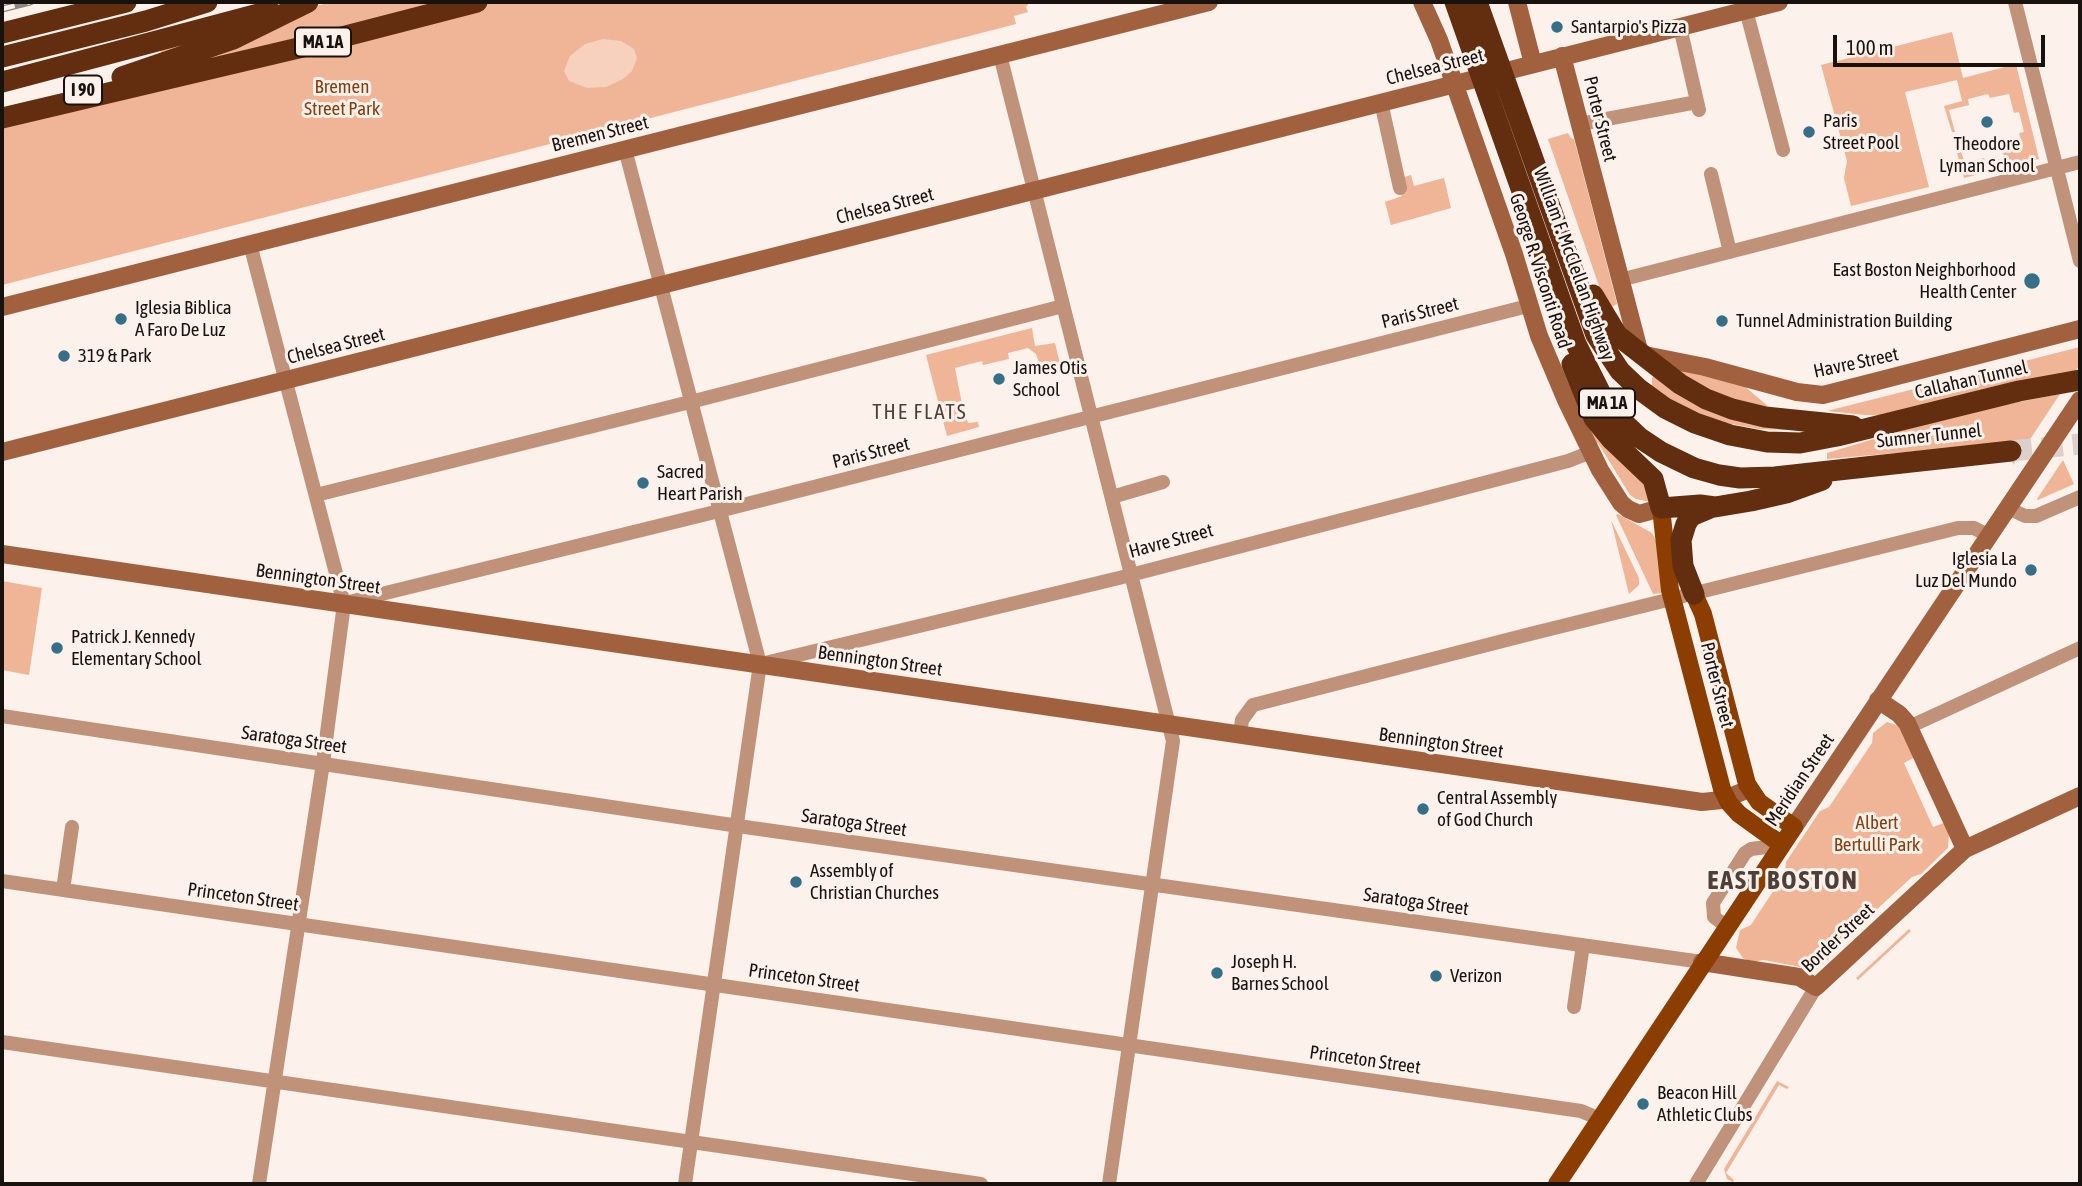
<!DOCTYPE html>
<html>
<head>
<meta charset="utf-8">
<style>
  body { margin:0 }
  #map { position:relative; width:2082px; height:1186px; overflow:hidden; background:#fdf1ec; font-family:"Asap Condensed",sans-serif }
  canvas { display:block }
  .frame { position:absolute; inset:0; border:4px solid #18120f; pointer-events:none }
  .scale { position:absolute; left:1833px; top:35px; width:212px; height:32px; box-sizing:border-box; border:4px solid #18120f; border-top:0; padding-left:9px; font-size:21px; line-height:24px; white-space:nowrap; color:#18120f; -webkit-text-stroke:5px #fdf1ec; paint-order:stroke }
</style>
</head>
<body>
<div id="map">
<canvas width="2082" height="1186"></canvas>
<div class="frame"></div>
<div class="scale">100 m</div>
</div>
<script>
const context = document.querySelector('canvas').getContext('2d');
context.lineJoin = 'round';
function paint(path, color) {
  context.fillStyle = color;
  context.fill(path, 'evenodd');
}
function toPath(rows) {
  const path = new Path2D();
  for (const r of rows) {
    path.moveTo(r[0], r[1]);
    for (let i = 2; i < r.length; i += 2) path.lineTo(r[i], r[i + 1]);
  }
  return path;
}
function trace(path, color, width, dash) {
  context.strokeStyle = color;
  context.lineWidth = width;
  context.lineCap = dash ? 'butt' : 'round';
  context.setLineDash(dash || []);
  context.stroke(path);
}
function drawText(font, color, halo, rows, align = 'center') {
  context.font = font + ' "Asap Condensed",sans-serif';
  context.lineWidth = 6;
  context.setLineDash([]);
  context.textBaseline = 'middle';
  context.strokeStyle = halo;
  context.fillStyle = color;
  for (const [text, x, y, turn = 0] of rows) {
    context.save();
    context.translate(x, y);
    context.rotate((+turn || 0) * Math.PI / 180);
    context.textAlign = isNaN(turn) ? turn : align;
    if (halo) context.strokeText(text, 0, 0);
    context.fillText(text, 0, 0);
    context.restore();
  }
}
const green = toPath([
  [331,2,1030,2,1026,7,1028,12,1014,16,1016,24,2,285,2,127,169,84,160,49],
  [1952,32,1963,78,2016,64,2039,159,1964,178,1957,153,1961,152,1965,163,1984,158,1986,163,2004,158,2003,153,2023,147,2019,133,2024,132,2019,112,2014,113,2009,94,1990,98,1988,94,1968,99,1969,105,1949,110,1955,132,1952,132,1944,106,1962,101,1957,80,1905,92,1929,187,1851,206,1844,178,1847,161,1821,65],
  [1568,133,1571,138,1574,139,1617,304,1607,309,1548,139],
  [1411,175,1414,186,1444,178,1451,208,1391,225,1385,202,1402,196,1397,179],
  [1032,328,1035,346,1055,343,1060,364,1041,368,1036,354,1028,348,1008,353,1009,359,983,365,982,361,955,368,962,404,968,423,978,422,979,427,947,436,926,355],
  [2080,347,2080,364,2075,372,1998,386,1886,415,1865,415,1827,411],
  [1679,367,1743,385,1769,407,1728,400,1677,371],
  [1656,373,1790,430,1759,429,1726,423,1697,413,1666,397,1652,387,1652,378],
  [2060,394,2013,465,2010,443,1827,459,1827,453,1904,430,1998,406],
  [1595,431,1642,480,1651,502,1636,499,1630,495,1598,443,1596,444,1591,433],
  [2063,460,2074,484,2038,500,2037,499],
  [1618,514,1652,533,1659,546,1662,593,1653,594,1616,515],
  [1611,520,1639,578,1639,585,1629,594],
  [2,581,42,588,29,675,2,670],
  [1887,722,1899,726,1915,757,1904,763,1933,827,1944,823,1949,832,1948,848,1921,874,1912,877,1837,946,1833,955,1816,970,1764,960,1751,962,1743,958,1736,948,1740,930,1751,925,1785,873,1786,862,1820,811,1829,807,1872,743,1873,733],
  [1909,929,1911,931,1858,980,1856,978],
  [1777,1081,1789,1087,1787,1089,1779,1085,1726,1173,1734,1180,1733,1182,1727,1179,1724,1169]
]);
const water = toPath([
  [603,39,621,41,634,49,637,58,632,71,623,79,606,87,587,88,569,81,564,71,570,56,585,44]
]);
const highwayTunnel = toPath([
  [2011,451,2080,444]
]);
const street = toPath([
  [2015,2,2080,261],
  [1746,10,1783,150],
  [1680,27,1699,110],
  [1000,55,1173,741,1109,1184],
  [1381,102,1400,188],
  [1580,124,1697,102],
  [625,149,760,664,685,1184],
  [1711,174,1730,252],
  [250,244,344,604,323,763,259,1184],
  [1620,280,2080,162],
  [316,495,702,399,1063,306],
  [1112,497,1163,482],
  [2008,508,2025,516,2036,516,2080,497],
  [349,602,719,511,1528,306],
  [765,663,1119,578,1568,461,1591,452],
  [2,716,752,828,1702,962],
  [1909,727,2080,648],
  [1240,734,1242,720,1253,705,1530,634,1958,528,1974,528,1989,536],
  [2,881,1581,1111,1600,1119],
  [63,890,72,827],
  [1726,926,1714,917,1713,903,1745,853,1751,849,1782,845],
  [1574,1007,1583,945],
  [2,1042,981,1184],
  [1696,1184,1816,987]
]);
const secondary = toPath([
  [1422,2,1439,40,1514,254,1539,336,1566,400,1600,470,1621,503,1628,509,1639,514,1661,508],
  [1517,2,1533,64],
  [1562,56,1640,354,1705,367,1797,392,1823,395,2080,329],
  [2,307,1209,2],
  [2,452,1779,2],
  [2,554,1702,802,1722,800,1749,789],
  [1878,700,1899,714,1907,723,1965,849],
  [1794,827,2080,400],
  [1702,962,1799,977,1816,987,1965,849,2080,796]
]);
const primary = toPath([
  [1661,508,1670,590,1722,789,1729,803,1739,814,1782,845],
  [1557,1184,1794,827,1759,802,1747,784,1703,614,1694,594]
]);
const highway = toPath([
  [1455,2,1576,344,1601,394,1621,420,1640,438,1661,452,1694,468,1719,475,1740,478,1775,477,2011,451],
  [1477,2,1596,335,1620,371,1639,389,1665,408,1695,423,1730,435,1767,442,1800,443,1837,436,2019,391,2080,380],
  [2,33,126,2],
  [2,57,146,21,207,2],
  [122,77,233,39,308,2],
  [2,82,270,11],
  [2,118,307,46,477,2],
  [1593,295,1617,335,1680,384,1706,399,1732,409,1765,417,1853,426],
  [1572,364,1594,418,1612,440,1653,479,1661,508,1700,505,1715,507,1751,501,1786,493,1822,480],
  [1694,594,1683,566,1681,540,1686,524,1691,516,1710,508]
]);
const rail = toPath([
  [2,9,30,2]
]);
const markers = [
  [1557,27,7,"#356f88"],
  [1987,122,7,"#356f88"],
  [1809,132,7,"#356f88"],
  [2032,281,9,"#356f88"],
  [121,319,7,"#356f88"],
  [1722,321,7,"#356f88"],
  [64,356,7,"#356f88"],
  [999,379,7,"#356f88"],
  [643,483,7,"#356f88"],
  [2031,570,7,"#356f88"],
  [57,648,7,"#356f88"],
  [1423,809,7,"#356f88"],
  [796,882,7,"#356f88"],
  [1217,973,7,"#356f88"],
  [1436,976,7,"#356f88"],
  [1643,1104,7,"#356f88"]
];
const shields = [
  [323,42,56],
  [83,90,38],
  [1607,403,56]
];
const shieldNames = [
  ["MA 1A",323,42],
  ["I 90",83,90],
  ["MA 1A",1607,403]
];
const poiNames = [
  ["Santarpio's Pizza",1571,27],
  ["Paris",1823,121],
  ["Street Pool",1823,143],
  ["Theodore",1987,144,"center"],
  ["Lyman School",1987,166,"center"],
  ["East Boston Neighborhood",2016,270,"right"],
  ["Health Center",2016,292,"right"],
  ["Iglesia Biblica",135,308],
  ["A Faro De Luz",135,330],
  ["Tunnel Administration Building",1736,321],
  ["319 & Park",78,356],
  ["James Otis",1013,368],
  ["School",1013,390],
  ["Sacred",657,472],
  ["Heart Parish",657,494],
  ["Iglesia La",2017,559,"right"],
  ["Luz Del Mundo",2017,581,"right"],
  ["Patrick J. Kennedy",71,637],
  ["Elementary School",71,659],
  ["Central Assembly",1437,798],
  ["of God Church",1437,820],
  ["Assembly of",810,871],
  ["Christian Churches",810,893],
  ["Joseph H.",1231,962],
  ["Barnes School",1231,984],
  ["Verizon",1450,976],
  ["Beacon Hill",1657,1093],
  ["Athletic Clubs",1657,1115]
];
const streetNames = [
  ["Chelsea Street",1435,67,-14],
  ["Porter Street",1600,119,76],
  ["Bremen Street",600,134,-14],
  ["Chelsea Street",885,206,-14],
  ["William F. McClellan Highway",1574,264,70],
  ["George R. Visconti Road",1540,271,72],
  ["Paris Street",1420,313,-14],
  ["Chelsea Street",336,346,-14],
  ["Havre Street",1856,363,-12],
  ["Callahan Tunnel",1971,380,-13],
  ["Sumner Tunnel",1929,436,-6],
  ["Paris Street",871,453,-14],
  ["Havre Street",1171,541,-15],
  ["Bennington Street",318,579,8],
  ["Bennington Street",880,661,8],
  ["Porter Street",1717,685,76],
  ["Saratoga Street",294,740,8],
  ["Bennington Street",1441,743,8],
  ["Meridian Street",1800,780,-56],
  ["Saratoga Street",854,823,8],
  ["Princeton Street",243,897,8],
  ["Saratoga Street",1416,902,8],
  ["Border Street",1838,938,-43],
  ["Princeton Street",804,978,8],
  ["Princeton Street",1365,1060,8]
];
const parkNames = [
  ["Bremen",342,87],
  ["Street Park",342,109],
  ["Albert",1877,823],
  ["Bertulli Park",1877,845]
];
const neighbourhoodNames = [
  ["THE FLATS",920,412]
];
const districtNames = [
  ["EAST BOSTON",1783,881]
];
paint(green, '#f0b596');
paint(water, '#f8d1be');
trace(highwayTunnel, '#dbd0cb', 21, [21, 10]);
trace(street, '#c0927a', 14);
trace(secondary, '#a2613e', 18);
trace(primary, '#8b3d02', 18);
trace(highway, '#622e0f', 21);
trace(rail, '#908783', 7);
trace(rail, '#fdf1ec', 4.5, [13]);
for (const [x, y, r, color] of markers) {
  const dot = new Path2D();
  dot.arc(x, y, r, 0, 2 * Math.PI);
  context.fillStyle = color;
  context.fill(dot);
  trace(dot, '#fdf1ec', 2.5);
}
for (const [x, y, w] of shields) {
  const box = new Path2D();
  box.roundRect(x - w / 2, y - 14.5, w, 29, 5);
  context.fillStyle = '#fdf1ec';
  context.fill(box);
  trace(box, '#18120f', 2);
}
drawText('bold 18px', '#18120f', null, shieldNames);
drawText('19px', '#18120f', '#fdf1ec', poiNames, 'left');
drawText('19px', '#18120f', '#fdf1ec', streetNames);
drawText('19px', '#853d0c', '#fdf1ec', parkNames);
context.letterSpacing = '2px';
drawText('21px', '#4e3f38', '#fdf1ec', neighbourhoodNames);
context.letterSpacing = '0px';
context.letterSpacing = '2px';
drawText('bold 26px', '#4e3f38', '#fdf1ec', districtNames);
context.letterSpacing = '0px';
</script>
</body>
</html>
